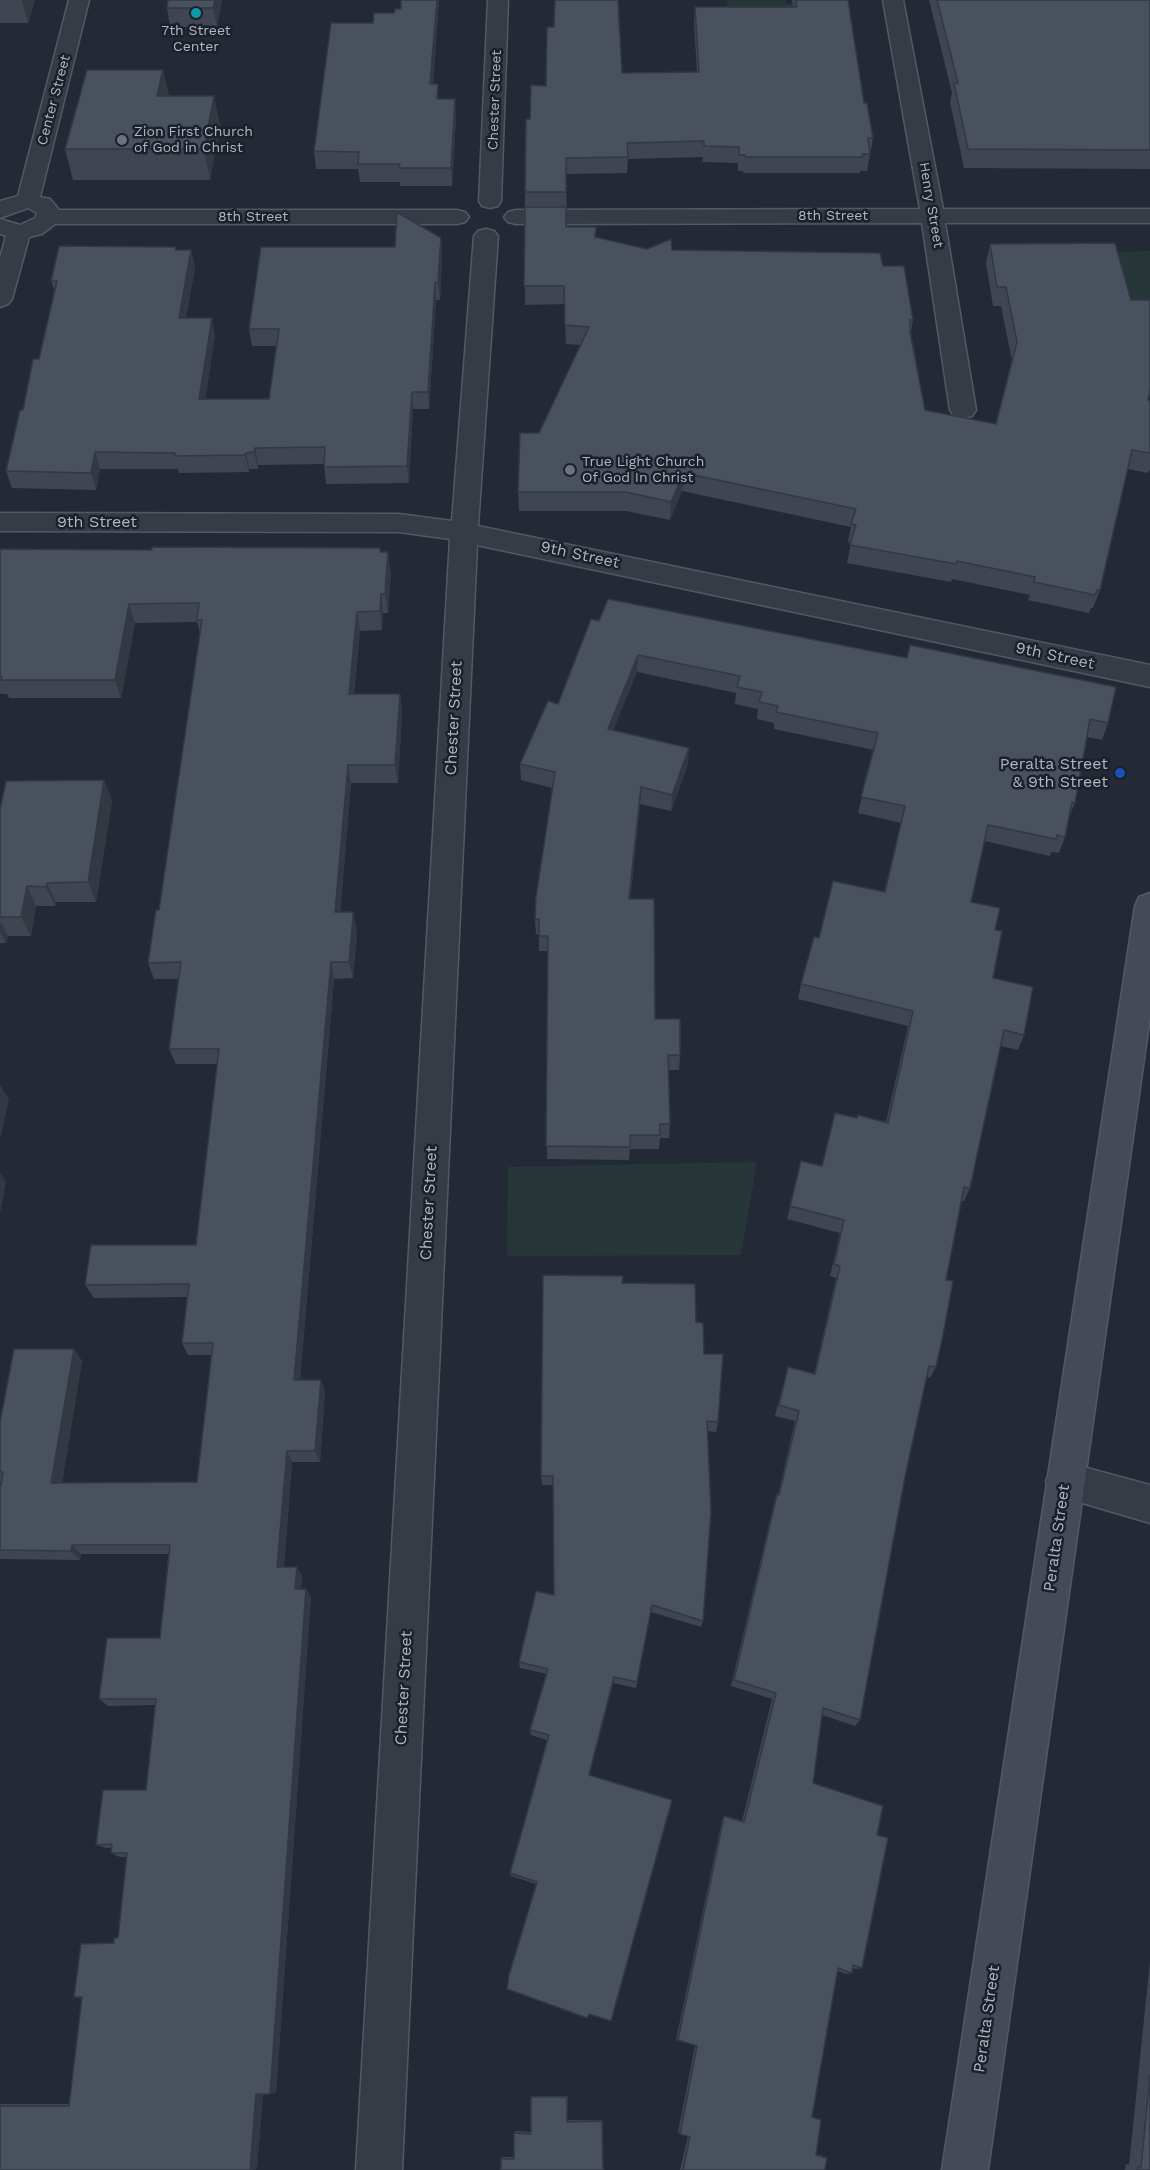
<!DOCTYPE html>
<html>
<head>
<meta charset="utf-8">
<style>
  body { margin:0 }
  canvas { display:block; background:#232935 }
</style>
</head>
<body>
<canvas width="1150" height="2170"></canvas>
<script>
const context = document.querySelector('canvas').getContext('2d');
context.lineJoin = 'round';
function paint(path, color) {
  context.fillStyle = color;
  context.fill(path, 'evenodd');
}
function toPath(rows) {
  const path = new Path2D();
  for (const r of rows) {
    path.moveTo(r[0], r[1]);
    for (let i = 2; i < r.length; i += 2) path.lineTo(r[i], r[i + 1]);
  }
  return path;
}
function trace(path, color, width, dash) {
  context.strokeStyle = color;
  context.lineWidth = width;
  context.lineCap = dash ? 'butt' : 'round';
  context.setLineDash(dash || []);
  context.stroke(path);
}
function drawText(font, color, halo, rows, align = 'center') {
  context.font = font + ' "Work Sans",sans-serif';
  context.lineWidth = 5;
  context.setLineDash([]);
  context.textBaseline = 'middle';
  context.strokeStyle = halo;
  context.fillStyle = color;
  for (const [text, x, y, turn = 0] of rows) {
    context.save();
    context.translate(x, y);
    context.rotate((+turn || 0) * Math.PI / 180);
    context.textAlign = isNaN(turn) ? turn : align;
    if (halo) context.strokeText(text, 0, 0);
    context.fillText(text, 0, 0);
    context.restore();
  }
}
const green = toPath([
  [727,0,785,0,786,4,810,5,729,24],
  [1150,251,1150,314,1126,313,1114,252],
  [757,1162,741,1255,507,1256,508,1167]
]);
const street = toPath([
  [69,0,89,0,40,197,50,199,59,210,457,210,465,212,469,217,465,222,457,224,55,224,42,234,29,237,12,299,8,304,0,307,0,258,6,236,0,234,0,219,20,225,35,218,37,213,28,208,0,218,0,201,18,196,69,0],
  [488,0,508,0,501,201,498,206,490,208,482,206,479,201,488,0],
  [883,0,903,0,943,209,1150,209,1150,223,945,223,976,410,972,416,963,418,954,416,950,410,922,223,516,224,508,222,504,217,508,212,516,210,920,209,883,0],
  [486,229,494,231,498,236,478,526,1150,665,1150,687,477,545,402,2170,356,2170,450,539,399,532,0,531,0,513,399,514,452,521,474,236,478,231,486,229],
  [1065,1462,1150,1485,1150,1523,1052,1494,1046,1481,1052,1468,1065,1462]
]);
const secondary = toPath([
  [1150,893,1150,1016,988,2170,942,2170,1135,906,1139,897,1150,893]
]);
const wall = toPath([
  [0,0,35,0,28,23,0,23],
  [168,0,222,0,217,27,170,27,167,8],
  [401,0,439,0,433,84,439,99,455,99,456,117,452,186,400,186,400,182,360,182,358,169,316,169,314,151,373,23,401,9],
  [792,0,848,0,864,103,873,138,867,171,860,171,860,173,743,173,743,171,738,171,738,163,702,162,703,157,628,159,627,173,566,174,567,227,595,237,647,249,672,250,883,266,913,320,911,332,925,410,996,424,1012,361,1001,306,993,306,986,263,990,244,1148,400,1150,401,1150,469,1148,473,1128,469,1100,590,1093,608,1091,608,1089,613,1028,600,1030,595,952,579,951,582,847,563,851,543,848,542,851,527,682,491,670,520,626,511,519,511,518,492,539,433,580,345,566,344,564,304,525,305,525,192,530,119,546,86,622,73,697,72,694,23,695,7,793,7],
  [929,0,1150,0,1150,169,964,168,950,102,952,93],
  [163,70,169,96,214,96,220,126,210,180,73,180,65,149],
  [441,238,442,255,440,300,436,300,429,409,413,409,409,483,326,484,324,464,258,465,258,469,249,469,249,472,179,473,178,469,100,469,96,490,12,488,6,471,39,359,55,292,51,281,176,247,176,250,191,250,195,267,186,318,215,335,205,399,269,399,276,346,252,346,249,329,395,247],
  [0,549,381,552,391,572,388,613,383,613,382,630,360,631,354,694,400,694,402,712,398,783,351,783,340,912,353,912,357,934,353,978,334,979,300,1380,325,1391,320,1462,292,1462,284,1567,297,1567,302,1576,301,1589,306,1589,311,1597,276,2093,263,2094,257,2168,252,2170,0,2170,0,2104,69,2104,82,1998,74,1997,118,1938,127,1857,120,1857,111,1853,112,1848,106,1848,96,1845,146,1790,156,1705,108,1706,99,1699,160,1638,169,1554,81,1554,80,1560,1,1559,0,1558,0,1491,1,1482,0,1482,0,1422,74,1349,82,1361,62,1483,197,1482,211,1355,188,1355,182,1343,187,1297,94,1298,85,1285,196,1245,217,1064,176,1064,169,1049,179,979,154,979,148,963,159,910,200,632,197,622,135,623,121,698,9,698,7,694,0,694],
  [591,619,1108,723,1102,740,1087,737,1075,803,1069,817,1065,837,1059,853,1051,852,1050,856,985,841,971,902,995,930,993,978,1024,1035,1018,1050,1001,1046,970,1188,964,1201,962,1201,946,1280,936,1367,930,1378,927,1377,905,1477,860,1720,855,1726,822,1715,813,1783,877,1835,862,1968,856,1969,852,1968,852,1973,846,1974,838,1971,812,2117,816,2154,822,2155,825,2170,680,2170,688,2136,680,2134,678,2132,695,2046,676,2040,722,1820,724,1816,742,1821,772,1699,731,1686,774,1503,777,1494,778,1495,795,1421,775,1416,788,1367,814,1374,836,1278,830,1276,840,1233,787,1219,801,1161,821,1166,857,1118,886,1122,908,1026,798,999,801,984,819,938,884,892,901,823,858,813,874,750,774,729,774,723,757,719,758,709,735,704,736,693,637,672,613,730,688,764,671,811,640,804,630,899,655,1019,680,1055,679,1070,668,1070,670,1124,669,1138,660,1138,659,1149,630,1149,629,1160,547,1159,548,951,539,951,539,934,536,934,535,919,552,788,521,780,520,764,558,704],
  [104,780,112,801,96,902,56,902,55,906,36,906,31,936,8,936,6,943,0,943,0,810],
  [622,1283,696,1322,704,1354,718,1422,716,1432,708,1431,703,1621,701,1627,651,1612,636,1688,613,1683,589,1775,610,2021,589,2014,587,2018,507,1989,536,1884,511,1876,510,1873,547,1740,531,1735,530,1730,547,1674,520,1668,519,1662,554,1595,553,1485,542,1485,541,1476],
  [1150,1961,1150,2170,1125,2170,1126,2164,1129,2165],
  [532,2096,568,2096,567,2120,602,2120,603,2170,501,2159,502,2157,514,2157,514,2133,515,2131,531,2132,531,2097]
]);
const shadedWall = toPath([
  [22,0,35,0,28,23],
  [215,0,222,0,217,27,213,8],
  [437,0,439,0,432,102,430,84],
  [163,70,170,101,157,96],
  [214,96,220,126,210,180,204,149],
  [455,99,456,117,452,186,451,168],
  [441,238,442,255,440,300,438,282],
  [191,250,195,267,183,335,179,318],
  [435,283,436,300,429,409,428,392],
  [212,318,215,335,203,416,199,399],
  [412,392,413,409,409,483,407,466],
  [255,448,258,465,258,469,254,452],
  [95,452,100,469,96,490,91,473],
  [246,453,249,469,249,472,245,455],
  [684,473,682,491,670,520,671,502],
  [388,552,391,572,388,613,385,594],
  [381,594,383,613,382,630,380,611],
  [129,604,135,623,121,698,115,680],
  [357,612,360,631,352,713,349,694],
  [638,655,637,672,607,746,608,729],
  [400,694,402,712,398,783,395,765],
  [689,748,688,764,671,811,672,795],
  [348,765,351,783,339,929,335,912],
  [104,780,112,801,96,902,88,882],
  [641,787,640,804,629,915,629,899],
  [47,883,56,902,55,906,46,887],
  [27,886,36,906,31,936,21,917],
  [353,912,357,934,353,978,349,962],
  [0,921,8,936,6,943,0,932],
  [331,962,334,979,299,1392,294,1380],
  [0,1085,9,1099,0,1140],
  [0,1172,6,1182,0,1214],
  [74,1349,82,1361,60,1493,51,1483],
  [321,1380,325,1391,320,1462,315,1451],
  [287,1451,292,1462,283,1576,277,1567],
  [72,1545,81,1554,80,1560,71,1551],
  [297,1567,302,1576,300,1598,295,1589],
  [306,1589,311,1597,276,2093,270,2094],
  [614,1677,613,1683,588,1780,589,1775],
  [263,2093,257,2168,250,2170,256,2094]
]);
const building = toPath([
  [168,0,215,0,213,8,167,8,168,0],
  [401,0,437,0,430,84,438,84,437,99,455,99,451,168,399,168,400,164,358,164,359,152,314,151,331,23,373,23,374,13,394,13,395,9,401,9,401,0],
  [555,0,618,0,622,73,699,72,695,7,797,7,796,0,848,0,864,103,867,103,873,138,868,138,870,154,862,154,863,157,745,157,745,155,739,155,739,147,704,146,704,141,627,143,628,157,566,158,566,192,525,192,526,119,530,119,531,85,546,86,547,27,554,27,555,0],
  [937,0,1150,0,1150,150,968,149,954,83,958,83,937,0],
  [87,70,163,70,157,96,214,96,204,149,65,149,87,70],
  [525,207,566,207,566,227,596,227,595,237,647,249,671,239,672,250,880,253,883,266,904,266,913,320,910,320,910,332,925,410,996,424,1017,342,1006,287,997,287,990,244,1115,243,1131,300,1150,300,1150,389,1148,400,1150,401,1150,453,1132,450,1100,590,1097,590,1095,595,1034,582,1035,577,957,561,956,564,850,545,856,525,851,524,856,509,684,473,671,502,626,492,518,492,520,433,539,433,589,327,565,325,564,286,524,286,525,207],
  [397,212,441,238,438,282,435,283,428,392,412,392,407,466,324,467,325,447,255,448,254,452,246,453,245,455,175,456,175,453,95,452,91,473,6,471,20,410,23,410,33,359,39,359,57,281,51,281,59,246,176,247,175,250,191,250,179,318,212,318,199,399,269,399,279,329,249,329,261,247,395,247,397,212],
  [152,547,380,548,380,552,388,552,385,594,381,594,380,611,357,612,349,694,400,694,395,765,348,765,335,912,353,912,353,917,349,962,331,962,294,1380,321,1380,315,1451,287,1451,277,1567,297,1567,295,1589,306,1589,270,2094,256,2094,250,2170,0,2170,0,2106,69,2106,82,1997,74,1997,81,1944,114,1943,114,1938,118,1938,127,1853,111,1853,112,1844,96,1845,103,1790,146,1790,156,1699,99,1699,107,1638,160,1638,170,1545,72,1545,71,1551,0,1550,0,1491,3,1472,0,1472,0,1422,14,1349,74,1349,51,1483,197,1482,213,1343,182,1343,189,1284,85,1285,91,1245,196,1245,219,1049,169,1049,181,962,148,963,156,910,159,910,202,620,197,620,199,603,129,604,115,680,1,680,2,676,0,676,0,549,152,550,152,547],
  [608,599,907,658,910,645,1116,687,1108,723,1090,719,1075,803,1072,802,1065,837,1057,835,1056,839,988,825,971,902,1000,908,995,930,1002,931,993,978,1033,987,1024,1035,1004,1030,970,1188,964,1187,946,1280,953,1281,943,1335,936,1367,929,1366,905,1477,860,1720,823,1708,813,1783,883,1806,877,1835,888,1838,862,1968,853,1965,852,1973,838,1968,812,2117,821,2120,816,2155,827,2158,825,2170,683,2170,690,2137,680,2134,697,2046,678,2040,724,1816,744,1822,776,1693,734,1680,777,1494,779,1495,799,1411,779,1405,788,1367,815,1374,840,1266,834,1264,844,1220,790,1206,801,1161,822,1166,835,1113,857,1118,858,1115,888,1123,913,1011,801,984,814,937,819,938,833,881,885,892,905,806,861,797,878,733,776,712,778,706,759,702,762,692,737,687,740,676,638,655,608,729,689,748,672,795,641,787,629,899,654,899,655,1019,680,1019,680,1055,668,1055,670,1124,660,1124,660,1135,630,1135,630,1147,546,1146,548,936,539,936,539,919,535,919,536,897,555,772,520,764,548,701,558,704,591,619,599,621,608,599],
  [104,780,88,882,47,883,46,887,27,886,21,917,0,917,0,810,6,781,104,780],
  [543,1275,623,1276,622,1283,695,1284,696,1322,703,1323,704,1354,723,1354,718,1422,707,1421,711,1512,703,1621,652,1605,637,1682,614,1677,589,1775,672,1800,611,2021,589,2014,587,2018,507,1989,509,1975,537,1882,510,1873,549,1735,530,1730,548,1669,519,1662,536,1591,554,1595,553,1476,541,1476,543,1275],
  [1150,2075,1150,2170,1137,2170,1138,2167,1141,2168,1150,2075],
  [531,2097,567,2097,567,2122,602,2121,603,2170,501,2170,501,2159,514,2159,514,2133,531,2134,531,2097]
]);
const markers = [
  [196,13,6,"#0f9aa8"],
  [122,140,6,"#6b7280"],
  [570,470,6,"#6b7280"],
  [1120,773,6,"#1a4fb4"]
];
const farPoinames = [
  ["7th Street",196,31,"center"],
  ["Center",196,47,"center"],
  ["Zion First Church",134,132],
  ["of God in Christ",134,148],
  ["True Light Church",582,462],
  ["Of God In Christ",582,478]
];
const farStreetnames = [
  ["Center Street",54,100,-75],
  ["Chester Street",495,100,-88],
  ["Henry Street",931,205,80],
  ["8th Street",833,216],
  ["8th Street",253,217]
];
const streetNames = [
  ["9th Street",97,522],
  ["9th Street",580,555,12],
  ["9th Street",1055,656,12],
  ["Chester Street",454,718,-87],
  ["Chester Street",429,1203,-87],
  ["Peralta Street",1057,1538,-82],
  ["Chester Street",404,1688,-87],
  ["Peralta Street",987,2019,-82]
];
const poiNames = [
  ["Peralta Street",1108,764],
  ["& 9th Street",1108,782]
];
paint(green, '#273739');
trace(street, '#535963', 3);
trace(secondary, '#535963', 3);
paint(street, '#363b45');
paint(secondary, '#444a58');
paint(wall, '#3f4551');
paint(shadedWall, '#333842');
paint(building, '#49505e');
trace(building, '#333842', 1.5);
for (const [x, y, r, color] of markers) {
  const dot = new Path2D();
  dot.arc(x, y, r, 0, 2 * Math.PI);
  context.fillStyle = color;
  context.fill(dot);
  trace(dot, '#1b202a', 2);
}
drawText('14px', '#b0b6c2', '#1b202a', farPoinames, 'left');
drawText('14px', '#b0b6c2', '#1b202a', farStreetnames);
drawText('16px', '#b0b6c2', '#1b202a', streetNames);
drawText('16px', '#b0b6c2', '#1b202a', poiNames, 'right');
</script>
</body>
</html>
